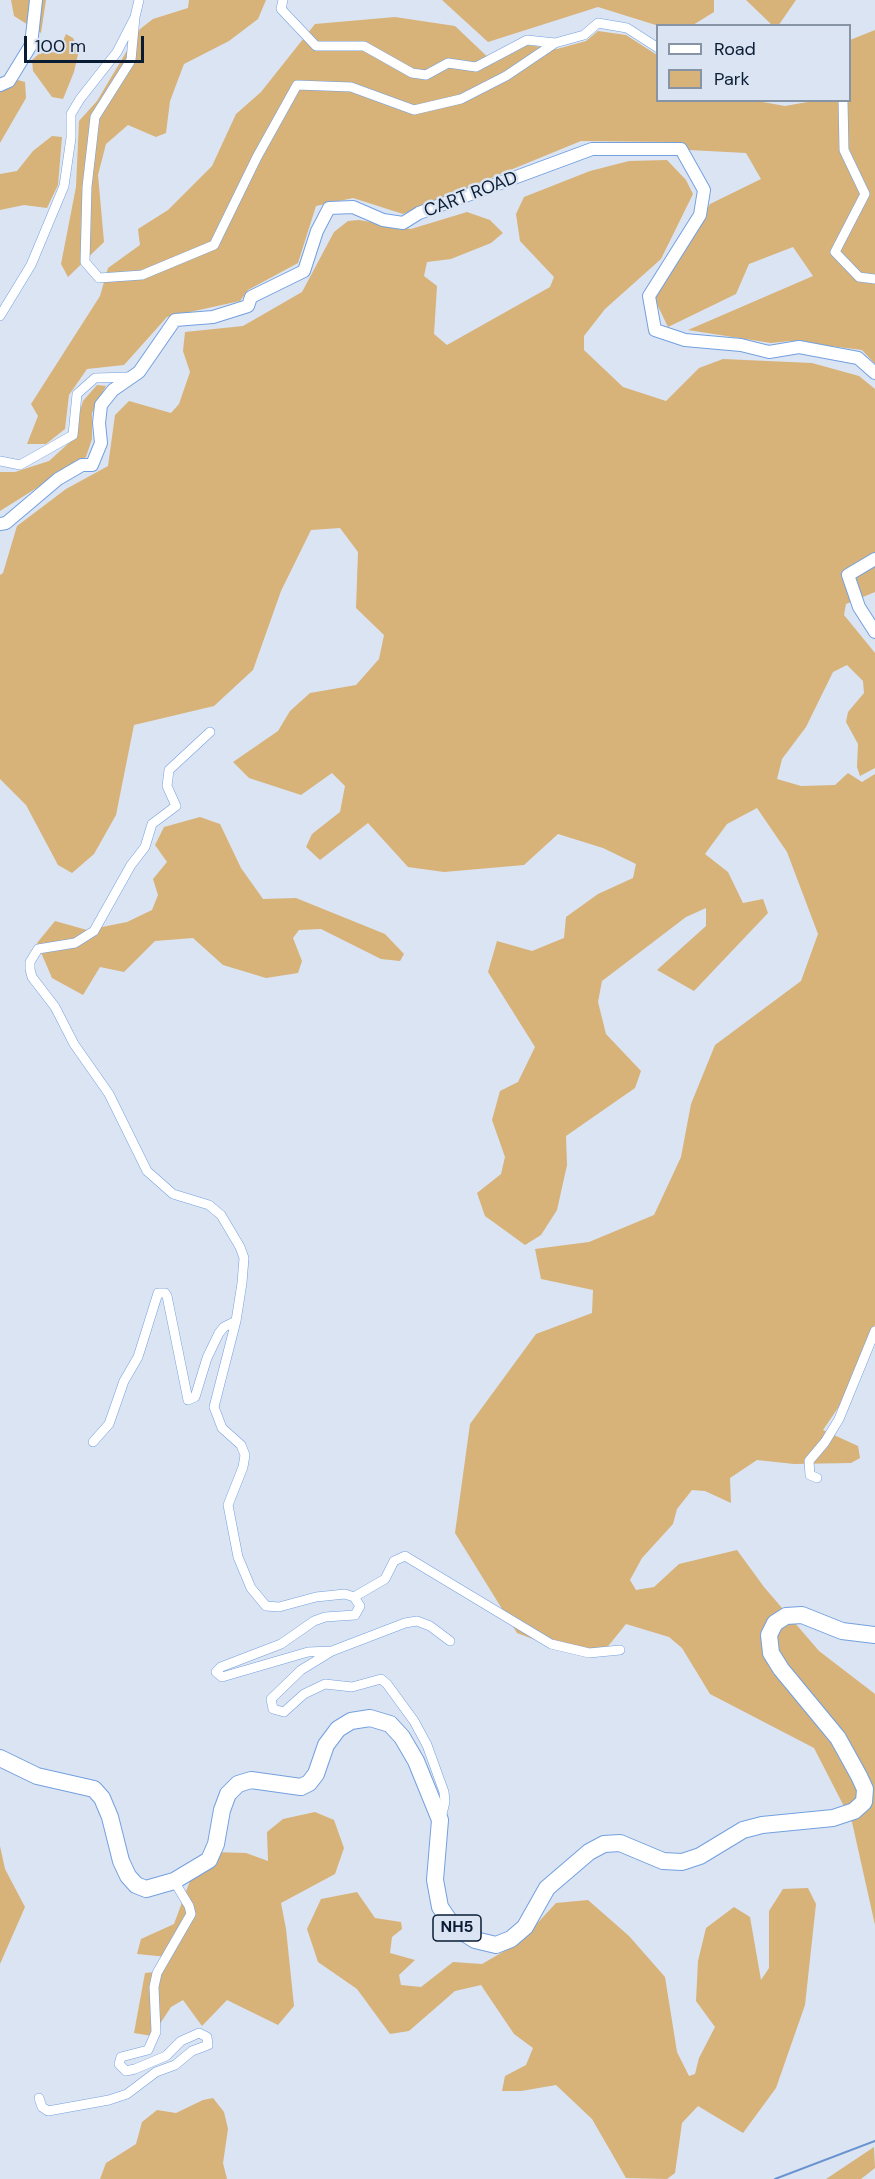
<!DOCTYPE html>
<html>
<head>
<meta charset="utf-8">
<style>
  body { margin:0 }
  #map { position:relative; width:875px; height:2179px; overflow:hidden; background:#dbe4f2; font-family:"DM Sans",sans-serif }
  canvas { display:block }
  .legend { position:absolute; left:656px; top:24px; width:195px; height:78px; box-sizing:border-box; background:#dbe4f2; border:2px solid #8794a6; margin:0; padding:8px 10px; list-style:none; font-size:18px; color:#0a1c34 }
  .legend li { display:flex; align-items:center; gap:12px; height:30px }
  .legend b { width:30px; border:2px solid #8794a6 }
  .scale { position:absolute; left:24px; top:36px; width:120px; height:27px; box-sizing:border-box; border:3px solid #0a1c34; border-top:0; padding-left:8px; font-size:18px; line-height:21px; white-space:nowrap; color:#0a1c34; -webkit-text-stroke:4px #dbe4f2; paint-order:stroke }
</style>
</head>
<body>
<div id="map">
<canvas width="875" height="2179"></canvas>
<ul class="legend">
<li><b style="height:8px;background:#fff"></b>Road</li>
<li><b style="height:16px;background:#d7b279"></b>Park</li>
</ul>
<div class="scale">100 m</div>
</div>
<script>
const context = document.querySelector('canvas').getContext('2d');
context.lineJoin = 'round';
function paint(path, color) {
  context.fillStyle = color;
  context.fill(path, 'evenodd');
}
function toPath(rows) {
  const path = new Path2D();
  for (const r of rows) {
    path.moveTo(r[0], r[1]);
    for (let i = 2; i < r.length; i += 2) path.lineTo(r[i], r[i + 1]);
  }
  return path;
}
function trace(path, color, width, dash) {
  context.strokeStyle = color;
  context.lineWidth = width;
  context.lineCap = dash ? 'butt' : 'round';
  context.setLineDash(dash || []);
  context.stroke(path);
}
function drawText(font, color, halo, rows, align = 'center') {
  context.font = font + ' "DM Sans",sans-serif';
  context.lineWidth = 5;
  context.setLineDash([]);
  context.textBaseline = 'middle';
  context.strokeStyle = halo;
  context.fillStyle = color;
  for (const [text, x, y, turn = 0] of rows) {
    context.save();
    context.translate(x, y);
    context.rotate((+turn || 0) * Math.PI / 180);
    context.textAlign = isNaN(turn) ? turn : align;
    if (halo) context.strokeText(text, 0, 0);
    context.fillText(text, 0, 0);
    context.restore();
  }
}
const green = toPath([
  [11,0,46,0,41,33,14,16],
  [189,0,266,0,258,19,229,41,184,64,170,101,166,133,156,137,128,125,106,144,98,175,104,242,68,277,61,264,76,187,79,121,97,101,140,29,153,19,188,8],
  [442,0,714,0,714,12,693,25,659,26,598,7,488,42],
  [746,0,796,0,778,26,772,25],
  [395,17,455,26,494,63,527,45,557,49,586,41,598,31,626,35,657,55,658,100,752,100,785,106,813,101,850,100,850,40,875,30,875,364,862,350,790,341,771,343,688,330,813,276,793,247,749,264,736,294,668,327,654,298,710,204,761,179,746,153,689,150,672,142,581,141,403,214,353,198,316,206,298,263,248,290,240,301,167,317,124,365,87,369,69,395,65,429,46,444,27,444,38,416,31,404,100,296,108,268,140,245,138,229,168,210,212,166,236,114,261,92,315,24],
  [66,34,73,38,79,50,74,72,63,99,52,97,33,71,32,60,40,53,58,52],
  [18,80,25,82,26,98,0,143,0,91],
  [52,136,62,137,58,185,47,208,24,205,0,210,0,174,17,171,33,151],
  [667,160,686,180,693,194,661,259,605,309,584,336,584,350,623,387,666,401,699,368,723,359,812,363,859,376,875,389,875,592,846,604,844,615,875,653,875,768,860,776,857,767,858,744,846,722,848,712,864,693,863,681,847,665,833,672,806,727,782,759,777,779,801,786,835,785,848,773,862,782,875,774,875,1325,842,1402,823,1430,858,1446,860,1458,851,1463,794,1464,757,1460,730,1478,731,1503,705,1491,692,1490,677,1509,673,1524,642,1558,630,1580,636,1590,654,1587,679,1564,737,1550,764,1587,819,1651,875,1694,875,1925,852,1822,814,1748,710,1694,682,1648,669,1637,626,1624,601,1655,567,1652,517,1633,455,1533,470,1424,536,1334,592,1313,593,1290,541,1279,535,1249,589,1242,654,1215,681,1157,691,1104,715,1045,801,981,818,934,787,852,757,808,727,824,705,854,728,872,743,903,763,899,768,913,694,991,657,970,706,926,706,908,686,917,602,981,598,1002,606,1034,641,1071,635,1088,566,1136,567,1165,557,1210,541,1235,525,1245,485,1216,477,1193,501,1174,505,1157,492,1120,500,1091,518,1082,535,1047,488,972,497,941,532,951,564,938,566,917,598,894,633,878,636,864,603,848,558,834,524,865,444,872,408,867,368,823,320,860,306,847,312,834,340,812,345,786,332,773,301,795,249,778,233,762,278,731,290,711,310,693,356,685,379,659,384,635,356,608,358,552,340,528,311,530,281,591,253,670,214,706,134,725,116,815,94,854,72,873,58,865,26,805,0,779,0,575,3,573,17,526,66,489,108,466,115,415,129,401,171,413,179,404,190,372,183,351,185,332,243,326,302,292,334,232,348,221,359,220,411,229,467,212,490,220,503,233,491,243,451,259,427,262,424,276,437,286,434,334,447,345,550,287,554,277,520,241,516,214,524,197,590,171,629,161],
  [97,385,106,386,92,413,92,439,86,457,0,511,0,472,15,472,49,461,70,442,83,401],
  [200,817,220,824,241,868,263,899,296,898,385,934,404,954,400,961,381,959,321,929,299,930,293,938,302,961,298,973,266,978,223,965,193,938,155,941,124,972,100,967,83,995,52,978,37,943,55,921,87,930,127,922,152,910,158,895,153,879,167,862,155,845,164,827],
  [315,1812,334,1820,344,1848,335,1874,281,1903,286,1929,294,2006,278,2025,227,2000,202,2026,183,2000,171,2007,152,2036,134,2033,145,1973,163,1971,168,1957,137,1954,141,1939,174,1924,191,1878,213,1852,246,1853,268,1861,267,1832,283,1819],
  [0,1846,5,1869,25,1907,0,1964],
  [808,1888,816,1904,805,2005,776,2088,743,2133,698,2106,682,2123,675,2173,667,2179,626,2178,592,2119,556,2085,521,2091,502,2091,505,2076,526,2065,533,2048,514,2034,481,1985,455,1991,409,2031,390,2034,357,1989,318,1962,307,1929,321,1899,357,1892,375,1918,401,1922,402,1929,392,1937,390,1953,415,1960,399,1975,401,1985,421,1987,453,1962,482,1964,520,1942,556,1903,588,1900,629,1936,665,1977,677,2052,689,2076,695,2074,699,2058,715,2027,696,2001,698,1961,706,1928,734,1907,750,1917,761,1980,769,1968,769,1911,783,1889],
  [213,2098,224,2112,228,2129,223,2163,227,2179,100,2179,106,2163,136,2144,142,2122,157,2110,176,2113,203,2100],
  [874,2147,875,2168,861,2179,826,2179]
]);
const stream = toPath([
  [775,2179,875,2141]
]);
const street = toPath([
  [283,0,281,9,316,46,364,46,412,73,426,75,448,63,476,67,527,40,555,43,584,35,598,23,627,28,658,48],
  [135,17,131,60,95,117,87,187,85,262,99,278,142,275,214,245,257,157,297,85,351,87,414,110,461,99,506,76,555,43],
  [843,100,844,150,865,194,835,252,859,277,875,279],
  [0,316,31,265,64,186,71,138,71,114,80,99,117,52,135,17,139,0],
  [0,461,20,465,73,435,77,394,95,378,131,377],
  [210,732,169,770,167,786,176,806,152,824,145,847,131,865,94,931,75,943,38,949,30,962,30,969,32,977,55,1007,74,1044,109,1094,147,1171,173,1194,209,1205,221,1215,240,1247,244,1258,242,1283,236,1321,214,1407,222,1428,241,1445,245,1455,243,1467,228,1505,238,1557,251,1588,266,1606,279,1607,316,1597,345,1594,354,1597,360,1606,355,1615,325,1617,314,1621,281,1644,221,1667,216,1672,222,1677,308,1652,332,1651],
  [93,1442,109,1424,124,1381,138,1357,158,1293,165,1293,167,1296,188,1400,195,1397,207,1358,219,1333,224,1327,236,1321],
  [817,1478,810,1475,809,1461,825,1442,839,1419,875,1331],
  [354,1597,385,1579,394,1561,405,1556,551,1644,589,1653,620,1650],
  [441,1818,445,1802,444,1792,427,1745,414,1721,387,1684,381,1679,352,1687,325,1684,304,1694,284,1712,273,1709,271,1699,301,1670,332,1651,405,1623,417,1621,430,1626,450,1641],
  [39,2098,42,2107,48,2111,109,2100,127,2094,156,2072,175,2065,192,2051,208,2045,207,2037,199,2033,181,2041,166,2056,135,2069,126,2071,119,2064,121,2057,148,2050,156,2032,154,1987,157,1973,191,1914,189,1906,174,1881]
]);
const secondary = toPath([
  [0,85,9,81,31,45,36,0],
  [0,524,6,523,58,479,82,465,92,465,101,443,99,423,101,405,113,390,139,372,175,320,213,317,248,306,251,297,304,271,317,231,329,208,353,207,383,220,403,223,419,213,592,149,681,149,704,190,700,215,649,296,655,330,685,340,741,345,769,352,799,347,858,358,875,373],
  [875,559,848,575,859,607,875,632]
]);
const highway = toPath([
  [0,1758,37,1776,94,1789,102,1798,110,1817,121,1861,128,1876,136,1885,146,1889,174,1881,209,1860,216,1844,222,1810,228,1794,238,1784,251,1780,301,1787,309,1783,316,1774,326,1745,338,1729,351,1721,370,1718,390,1724,402,1737,416,1761,440,1820,435,1880,440,1907,453,1926,475,1940,496,1945,511,1939,525,1927,547,1888,589,1852,604,1844,620,1843,663,1861,682,1862,700,1856,743,1830,762,1825,833,1818,854,1811,864,1802,865,1789,859,1776,838,1738,781,1669,771,1653,769,1635,775,1623,786,1616,802,1615,842,1631,875,1635]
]);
const shields = [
  [457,1928,48]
];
const shieldNames = [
  ["NH5",457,1928]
];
const streetNames = [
  ["CART ROAD",471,195,-21]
];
paint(green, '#d7b279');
trace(stream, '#6893d0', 2);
trace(street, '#73a0e0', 10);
trace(secondary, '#73a0e0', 14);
trace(highway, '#73a0e0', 18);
trace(street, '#fff', 9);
trace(secondary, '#fff', 12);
trace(highway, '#fff', 16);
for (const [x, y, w] of shields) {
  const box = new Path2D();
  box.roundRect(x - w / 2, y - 13, w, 26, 4.5);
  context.fillStyle = '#dbe4f2';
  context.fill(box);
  trace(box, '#0a1c34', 1.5);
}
drawText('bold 16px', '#0a1c34', null, shieldNames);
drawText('18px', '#0a1c34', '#dbe4f2', streetNames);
</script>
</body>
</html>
